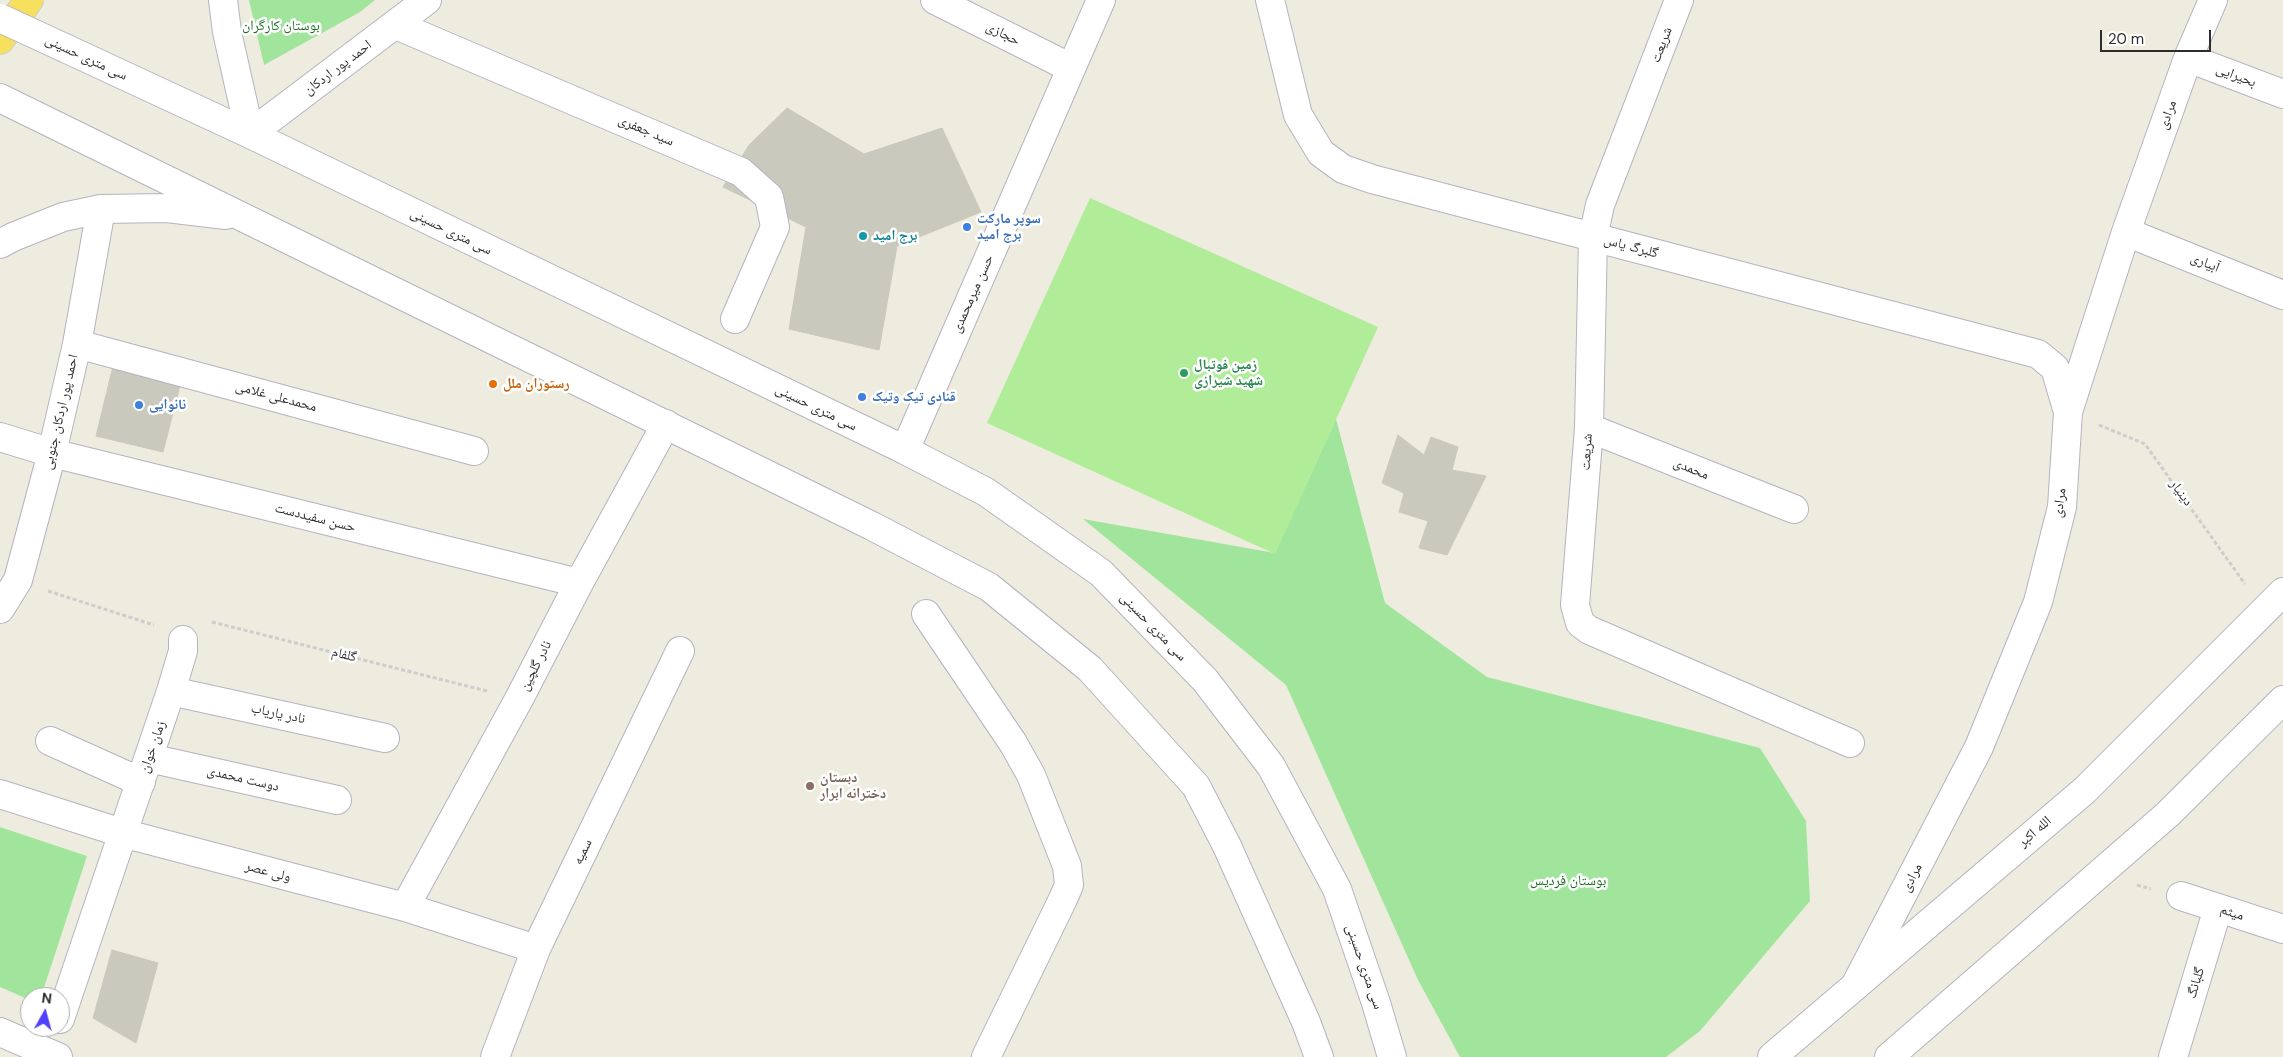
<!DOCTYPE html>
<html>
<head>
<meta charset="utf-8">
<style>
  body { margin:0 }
  #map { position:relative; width:2283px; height:1057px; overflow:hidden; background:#eeecdf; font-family:"DM Sans",sans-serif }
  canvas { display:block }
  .north { position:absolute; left:20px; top:987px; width:50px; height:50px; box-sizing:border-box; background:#fff; border:1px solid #ababab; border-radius:50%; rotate:7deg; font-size:14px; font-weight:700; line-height:20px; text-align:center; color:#2d2d2d }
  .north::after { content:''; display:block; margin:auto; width:18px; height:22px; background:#503ffc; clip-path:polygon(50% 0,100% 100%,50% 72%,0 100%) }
  .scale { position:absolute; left:2100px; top:30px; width:111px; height:22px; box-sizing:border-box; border:2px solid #2d2d2d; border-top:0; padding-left:6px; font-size:15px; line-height:18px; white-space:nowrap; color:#2d2d2d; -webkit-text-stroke:4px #fff; paint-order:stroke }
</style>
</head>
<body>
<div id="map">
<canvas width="2283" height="1057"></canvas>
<div class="north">N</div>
<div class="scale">20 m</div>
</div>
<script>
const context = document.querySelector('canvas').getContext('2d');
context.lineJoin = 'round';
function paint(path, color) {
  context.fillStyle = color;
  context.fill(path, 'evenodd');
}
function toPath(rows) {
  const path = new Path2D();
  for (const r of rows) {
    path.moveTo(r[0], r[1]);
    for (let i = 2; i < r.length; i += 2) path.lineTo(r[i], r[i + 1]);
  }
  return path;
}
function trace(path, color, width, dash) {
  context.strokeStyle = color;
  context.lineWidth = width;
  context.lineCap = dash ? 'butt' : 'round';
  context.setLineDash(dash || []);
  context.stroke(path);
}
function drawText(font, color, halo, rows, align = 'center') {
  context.font = font + ' "DM Sans","Noto Naskh Arabic",sans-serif';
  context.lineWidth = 5;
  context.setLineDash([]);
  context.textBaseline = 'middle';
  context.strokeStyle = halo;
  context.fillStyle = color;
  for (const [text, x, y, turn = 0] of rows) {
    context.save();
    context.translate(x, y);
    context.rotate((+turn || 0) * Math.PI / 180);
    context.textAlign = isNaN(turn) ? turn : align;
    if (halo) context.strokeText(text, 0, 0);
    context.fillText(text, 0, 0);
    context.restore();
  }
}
const green = toPath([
  [249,0,375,0,360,12,264,65],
  [1336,419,1385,603,1487,677,1760,748,1806,821,1810,901,1700,1031,1666,1057,1460,1057,1418,980,1286,685,1083,519,1275,553],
  [0,827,87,856,41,997,30,997,30,1000,0,987]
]);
const pitch = toPath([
  [1090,198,1378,327,1275,554,987,423]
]);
const building = toPath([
  [787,108,864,154,942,128,981,212,897,246,879,350,789,329,806,227,723,187,749,145,787,108],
  [115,358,183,374,163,452,96,436,115,358],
  [1398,435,1424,455,1431,437,1458,447,1452,470,1486,476,1447,555,1419,548,1428,521,1399,512,1404,493,1382,483,1398,435],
  [112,950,158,963,136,1043,93,1018,112,950]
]);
const path = toPath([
  [2099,425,2145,444,2245,584],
  [48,591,154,625],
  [212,622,487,691],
  [2137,885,2151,889]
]);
const minor = toPath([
  [223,0,227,32,250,134,427,0],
  [935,0,1071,68],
  [1270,0,1298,115,1321,153,1343,169,1372,179,2038,354,2055,368,2068,412],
  [1679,0,1600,205,1593,237,1589,428,1575,605,1580,623,1589,630,1850,743],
  [396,25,741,172,769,197,775,227,735,319],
  [2188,58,2283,94],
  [2126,232,2283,295],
  [77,344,474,451],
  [1589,428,1794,509],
  [0,437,52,453,579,583],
  [905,450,1101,0],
  [0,609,18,580,52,453,77,344,101,209],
  [926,614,1013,743,1031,775,1067,866,1069,885,1063,899,986,1057],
  [171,691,385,738],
  [50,741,141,782],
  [149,758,337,800],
  [0,794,122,833,405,907,536,949],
  [2181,896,2283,929],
  [405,907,519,699,579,583,666,424],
  [1855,986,1979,747,2038,602,2062,507,2068,412,2126,232,2188,58,2213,0],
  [60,1019,171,691,183,651,183,640],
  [0,1032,58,1057],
  [495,1057,536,949,680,651],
  [2173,1057,2218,908]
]);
const secondary = toPath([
  [67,49,250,134,905,450,986,492,1101,573,1205,680,1271,766,1337,889,1376,1003,1392,1057],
  [0,98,872,526,989,587,1090,669,1196,786,1227,846,1306,1022,1319,1057],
  [0,244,13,237,63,217,101,209,167,208,226,215],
  [1772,1057,2085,790,2283,592],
  [1889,1057,2168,814,2283,700]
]);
const trunk = toPath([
  [0,40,29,0]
]);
const secondaryBridge = toPath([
  [0,18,67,49]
]);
const markers = [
  [967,227,5,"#3f7fe0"],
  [863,236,5,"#0f9aa8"],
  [1184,373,5,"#2e9e5b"],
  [493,384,5,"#e8710a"],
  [862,397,5,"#3f7fe0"],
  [139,405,5,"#3f7fe0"],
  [810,786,5,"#8d6e63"]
];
const parkNames = [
  ["بوستان کارگران",281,26],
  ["بوستان فردیس",1568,881]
];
const streetNames = [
  ["حجازی",1003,34,27],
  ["شریعت",1662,45,-69],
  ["سی متری حسینی",86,58,25],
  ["احمد پور اردکان",338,68,-37],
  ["بحیرایی",2236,76,21],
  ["مرادی",2168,115,-70],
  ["سید جعفری",646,131,23],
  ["سی متری حسینی",451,232,26],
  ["گلبرگ یاس",1631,247,15],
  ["آبیاری",2205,263,22],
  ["حسن میرمحمدی",973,294,-66],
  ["محمدعلی غلامی",276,397,15],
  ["سی متری حسینی",816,408,26],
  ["احمد پور اردکان جنوبی",61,412,-77],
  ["شریعت",1587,452,-86],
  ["محمدی",1691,469,22],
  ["دینیار",2181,493,54],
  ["مرادی",2060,503,-82],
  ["حسن سفیددست",315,518,14],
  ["سی متری حسینی",1153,627,46],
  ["گلفام",344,655,14],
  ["نادر گلچین",536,666,-63],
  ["نادر یاریاب",278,714,12],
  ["زمان خوان",153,747,-71],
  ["دوست محمدی",243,779,13],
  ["الله اکبر",2035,832,-41],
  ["سمیه",583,852,-64],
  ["ولی عصر",268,872,15],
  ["مرادی",1912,878,-63],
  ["میثم",2232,913,18],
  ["سی متری حسینی",1364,967,71],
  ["گلبانگ",2196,983,-73]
];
const shopNames = [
  ["سوپر مارکت",977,219],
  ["برج امید",977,235],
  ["قنادی تیک وتیک",872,397],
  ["نانوایی",149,405]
];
const cultureNames = [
  ["برج امید",873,236]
];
const leisureNames = [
  ["زمین فوتبال",1194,365],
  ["شهید شیرازی",1194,381]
];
const foodNames = [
  ["رستوران ملل",503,384]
];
const educationNames = [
  ["دبستان",820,778],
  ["دخترانه ابرار",820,794]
];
paint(green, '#a1e59c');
paint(pitch, '#b1ec98');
paint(building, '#cac9be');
trace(building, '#cac9b9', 1);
trace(minor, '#b4b3c0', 30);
trace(secondary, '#b4b3c0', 30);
trace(trunk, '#cdcdcd', 30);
trace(path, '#cdcdcd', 3, [4, 2.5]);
trace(minor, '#fff', 28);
trace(secondary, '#fff', 28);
trace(trunk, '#f6e05d', 28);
trace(secondaryBridge, '#b4b3c0', 30, []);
trace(secondaryBridge, '#fff', 28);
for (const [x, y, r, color] of markers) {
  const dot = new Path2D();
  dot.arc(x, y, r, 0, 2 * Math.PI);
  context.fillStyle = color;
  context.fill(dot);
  trace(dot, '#fff', 2);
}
drawText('14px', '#1a6c20', '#fff', parkNames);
drawText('14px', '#2d2d2d', '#fff', streetNames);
drawText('bold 14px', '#366cbe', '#fff', shopNames, 'left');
drawText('bold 14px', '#0d838f', '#fff', cultureNames, 'left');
drawText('bold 14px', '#27864d', '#fff', leisureNames, 'left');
drawText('bold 14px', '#c56008', '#fff', foodNames, 'left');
drawText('bold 14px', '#785e54', '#fff', educationNames, 'left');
</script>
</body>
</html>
